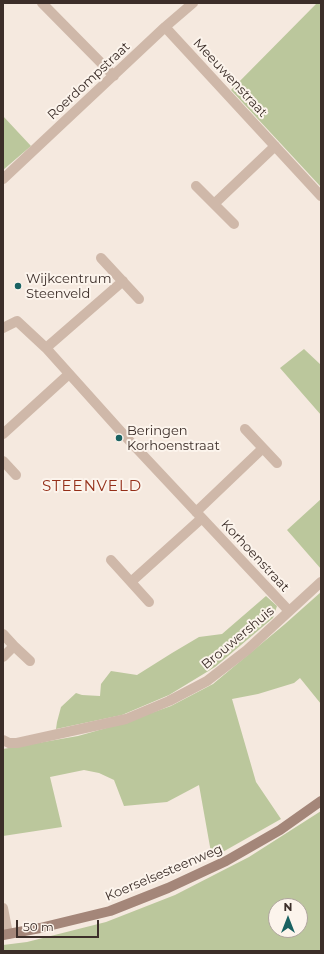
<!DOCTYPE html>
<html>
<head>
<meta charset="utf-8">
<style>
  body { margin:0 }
  #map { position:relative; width:324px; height:954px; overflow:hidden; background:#f5e9df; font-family:Montserrat,sans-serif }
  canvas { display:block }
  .frame { position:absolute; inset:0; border:4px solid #3c2e29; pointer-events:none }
  .north { position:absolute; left:268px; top:898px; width:40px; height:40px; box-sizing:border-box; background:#fcf4ec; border:1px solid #afa59e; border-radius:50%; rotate:0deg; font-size:11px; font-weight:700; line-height:16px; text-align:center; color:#3c2e29 }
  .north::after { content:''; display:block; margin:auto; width:14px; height:18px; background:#1a6262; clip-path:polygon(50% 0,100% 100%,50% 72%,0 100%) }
  .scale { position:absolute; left:16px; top:920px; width:83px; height:18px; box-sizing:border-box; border:2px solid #3c2e29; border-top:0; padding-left:5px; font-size:12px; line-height:14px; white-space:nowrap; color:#3c2e29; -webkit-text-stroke:3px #fcf4ec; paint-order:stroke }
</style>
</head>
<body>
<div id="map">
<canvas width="324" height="954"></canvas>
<div class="frame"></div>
<div class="north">N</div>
<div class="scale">50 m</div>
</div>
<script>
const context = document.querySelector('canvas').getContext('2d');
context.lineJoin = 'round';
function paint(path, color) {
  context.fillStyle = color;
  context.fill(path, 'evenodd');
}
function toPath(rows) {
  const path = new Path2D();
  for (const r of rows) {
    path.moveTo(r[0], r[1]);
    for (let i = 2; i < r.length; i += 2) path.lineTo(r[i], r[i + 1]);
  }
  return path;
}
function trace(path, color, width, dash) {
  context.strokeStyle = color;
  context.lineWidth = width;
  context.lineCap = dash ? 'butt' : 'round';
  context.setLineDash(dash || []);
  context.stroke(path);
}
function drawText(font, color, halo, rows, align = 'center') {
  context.font = font + ' Montserrat,sans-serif';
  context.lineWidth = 4;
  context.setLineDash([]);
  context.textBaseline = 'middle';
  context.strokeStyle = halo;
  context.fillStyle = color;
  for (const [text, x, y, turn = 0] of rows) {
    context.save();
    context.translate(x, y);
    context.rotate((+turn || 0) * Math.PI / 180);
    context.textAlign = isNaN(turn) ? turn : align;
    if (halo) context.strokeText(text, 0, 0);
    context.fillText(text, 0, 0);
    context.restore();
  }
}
const green = toPath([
  [317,3,321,3,321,187,231,90],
  [3,116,31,146,3,170],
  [304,349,321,365,321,415,280,368],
  [321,499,321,569,287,530],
  [321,592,321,704,300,678,294,683,258,694,232,699,256,782,281,819,212,858,199,785,167,802,124,806,114,780,99,773,84,770,50,777,62,827,3,836,3,749,78,736,117,725,171,706,213,684,285,624],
  [266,596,277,606,273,618,215,667,169,695,122,715,56,729,57,722,61,707,76,693,82,695,100,696,101,684,111,671,137,675,172,653,199,637,222,634],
  [321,811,321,951,3,951,3,945,27,942,106,922,175,895,249,857],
  [276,906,300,906,300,930,276,930]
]);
const street = toPath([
  [42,3,114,76],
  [165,27,321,196],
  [3,179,165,27,193,3],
  [196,186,234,224],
  [215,203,275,146],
  [101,258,139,299],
  [3,328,17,321,46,348,125,436,289,611],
  [46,348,123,281],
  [245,429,277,463],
  [3,434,69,374],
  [3,461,16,475],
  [196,512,262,449],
  [111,560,149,602],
  [132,581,202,518],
  [3,634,14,646,3,657],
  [14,646,30,661],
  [3,740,9,743,17,743,126,719,169,701,207,681,247,650,321,582],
  [3,908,8,934]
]);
const secondary = toPath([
  [3,935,40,928,110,911,168,888,226,861,280,830,321,801]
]);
const markers = [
  [18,286,4,"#1a6262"],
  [119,438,4,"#1a6262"]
];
const streetNames = [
  ["Meeuwenstraat",230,78,47],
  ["Roerdompstraat",89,81,-43],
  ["Korhoenstraat",255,556,47],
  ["Brouwershuis",238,638,-40],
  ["Koerselsesteenweg",164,873,-23]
];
const poiNames = [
  ["Wijkcentrum",26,279],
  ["Steenveld",26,294],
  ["Beringen",127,431],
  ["Korhoenstraat",127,446]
];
const quarterNames = [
  ["STEENVELD",92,487]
];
paint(green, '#bbc79c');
trace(street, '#cfb8a9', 10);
trace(secondary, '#a48679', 10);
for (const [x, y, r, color] of markers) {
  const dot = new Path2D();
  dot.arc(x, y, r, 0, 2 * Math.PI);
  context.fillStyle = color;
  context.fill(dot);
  trace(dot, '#fcf4ec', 1.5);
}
drawText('13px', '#3c2e29', '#fcf4ec', streetNames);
drawText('13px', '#3c2e29', '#fcf4ec', poiNames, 'left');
context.letterSpacing = '1px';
drawText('15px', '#942f19', '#fcf4ec', quarterNames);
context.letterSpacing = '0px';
</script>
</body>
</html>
